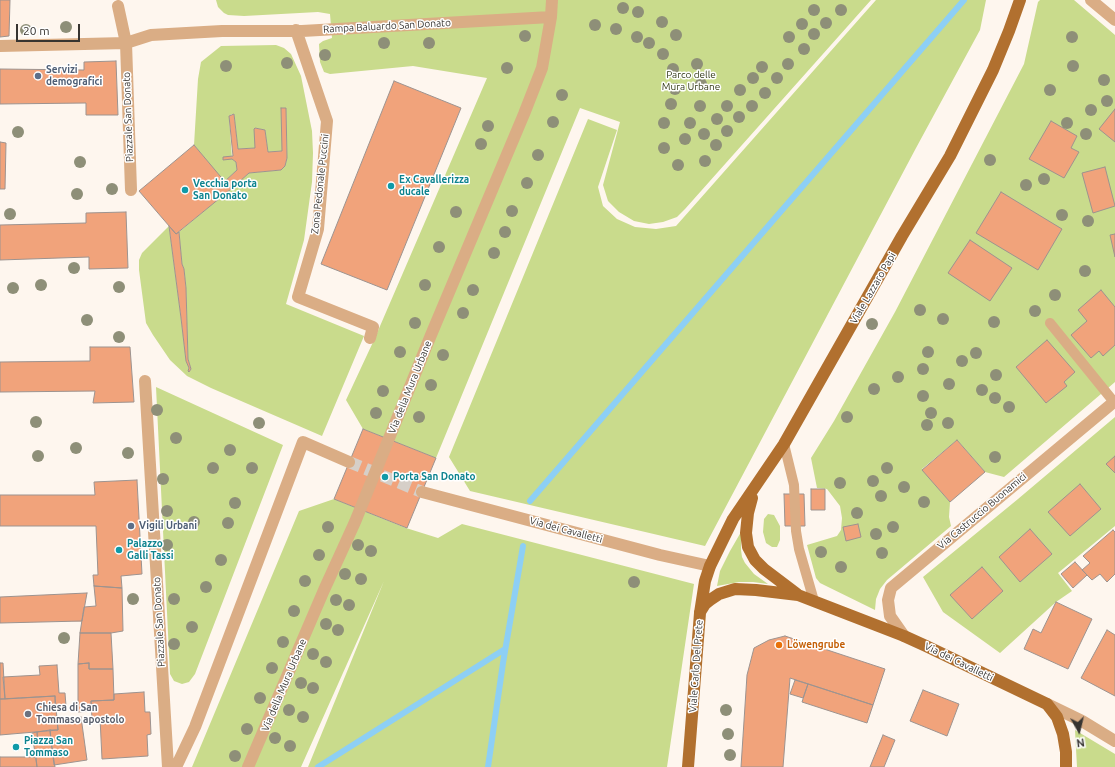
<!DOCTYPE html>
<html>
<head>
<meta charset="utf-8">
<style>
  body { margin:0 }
  #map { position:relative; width:1115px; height:767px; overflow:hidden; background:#fef6ee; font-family:Ubuntu,sans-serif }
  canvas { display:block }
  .north { position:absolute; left:1059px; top:711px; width:40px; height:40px; -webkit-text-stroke:3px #fff; paint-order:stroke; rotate:172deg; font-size:11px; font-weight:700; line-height:16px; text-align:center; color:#373431 }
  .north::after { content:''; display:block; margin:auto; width:14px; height:18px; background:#373431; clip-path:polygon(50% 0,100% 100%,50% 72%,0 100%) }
  .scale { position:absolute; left:16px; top:24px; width:64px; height:18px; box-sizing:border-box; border:2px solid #373431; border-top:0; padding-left:5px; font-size:12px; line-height:14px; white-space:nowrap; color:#373431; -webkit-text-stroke:3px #fff; paint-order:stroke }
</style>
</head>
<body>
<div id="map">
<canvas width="1115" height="767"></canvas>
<div class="north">N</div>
<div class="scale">20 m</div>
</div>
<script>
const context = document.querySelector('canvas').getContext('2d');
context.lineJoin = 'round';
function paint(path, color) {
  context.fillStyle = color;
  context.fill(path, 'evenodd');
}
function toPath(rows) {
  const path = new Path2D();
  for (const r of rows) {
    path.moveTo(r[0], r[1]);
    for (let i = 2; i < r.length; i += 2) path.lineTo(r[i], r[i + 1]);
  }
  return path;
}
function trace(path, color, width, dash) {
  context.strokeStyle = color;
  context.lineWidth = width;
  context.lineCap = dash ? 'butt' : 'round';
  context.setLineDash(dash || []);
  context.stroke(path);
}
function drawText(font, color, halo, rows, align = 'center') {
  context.font = font + ' Ubuntu,sans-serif';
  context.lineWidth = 3;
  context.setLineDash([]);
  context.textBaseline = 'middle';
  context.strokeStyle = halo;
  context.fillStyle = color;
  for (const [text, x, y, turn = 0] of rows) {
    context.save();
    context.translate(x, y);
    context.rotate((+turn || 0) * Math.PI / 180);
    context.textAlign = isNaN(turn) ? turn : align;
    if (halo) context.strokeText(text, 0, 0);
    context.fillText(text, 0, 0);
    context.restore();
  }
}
const green = toPath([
  [216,0,871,0,685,209,677,217,663,222,649,224,634,221,619,212,608,201,603,185,620,122,580,108,436,458,363,429,346,400,374,340,487,78,413,66,330,74,324,72,320,62,319,44,323,41,332,38,330,14,318,12,244,16,228,15,224,13,218,7],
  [876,0,986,0,980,30,916,148,705,546,470,491,449,457,588,119,617,130,598,187,603,206,617,219,635,227,656,229,676,226],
  [1040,0,1074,0,1115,35,1115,382,1004,477,985,472,957,440,922,469,950,502,949,517,951,526,887,580,880,589,876,599,875,610,820,583,816,578,807,545,837,536,841,530,842,518,840,506,827,489,817,488,811,458,834,421,895,312,1024,64,1038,2],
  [276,45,284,48,291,54,301,76,312,131,313,153,312,182,304,240,286,304,364,336,322,436,211,388,187,376,170,360,153,335,146,323,139,270,139,260,142,253,169,226,181,318,186,360,189,368,188,371,189,372,191,369,188,359,186,288,184,269,182,264,179,232,249,173,281,170,285,166,287,158,286,108,282,108,282,151,268,152,265,130,255,128,255,148,238,149,234,114,232,114,229,116,232,159,236,162,237,170,224,182,194,145,198,79,201,62,221,46],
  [156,387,283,445,195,674,189,682,182,684,174,681,170,674],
  [1115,417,1115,526,1058,573,1072,591,1056,602,1000,653,943,612,923,577,1018,499],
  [334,499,406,528,438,538,462,524,694,584,667,767,308,767,384,581,301,767,192,767,299,511],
  [768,514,774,515,780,526,780,540,777,547,772,547,766,543,763,532,764,519],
  [741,532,741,550,742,557,745,563,754,574,768,584,753,582,739,582,717,586,720,571,730,551],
  [1075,730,1115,754,1115,767,1077,767]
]);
const stream = toPath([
  [530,501,964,0],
  [318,767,505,649],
  [488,767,503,663,523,546]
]);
const building = toPath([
  [0,0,10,0,9,36,0,37,0,0],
  [116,61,118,115,86,115,86,103,0,104,0,69,84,70,84,62,116,61],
  [394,81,461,108,387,290,321,264,394,81],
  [281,108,286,108,287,158,285,166,281,170,249,173,231,189,224,182,237,170,236,162,232,159,223,160,223,157,233,156,229,116,234,114,238,149,255,148,254,129,255,128,265,130,268,152,282,151,281,108],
  [1115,109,1115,142,1099,129,1115,109],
  [1051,121,1077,136,1071,148,1079,152,1064,178,1029,159,1051,121],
  [0,142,6,143,5,189,0,189,0,142],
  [194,145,231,189,176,234,139,191,194,145],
  [1105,167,1115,206,1093,213,1082,173,1105,167],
  [1001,192,1062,229,1038,270,976,233,1001,192],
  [126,212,128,268,89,269,89,257,0,260,0,225,86,223,86,213,126,212],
  [169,226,176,234,179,232,182,264,184,269,186,288,188,359,191,369,189,372,188,371,189,368,186,361,181,318,169,226],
  [1115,234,1115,257,1110,235,1115,234],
  [970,240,1012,268,990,301,948,273,970,240],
  [1101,290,1115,307,1115,345,1103,356,1099,351,1091,358,1071,335,1087,321,1078,310,1101,290],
  [1047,340,1075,372,1064,382,1067,386,1046,403,1016,367,1047,340],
  [90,347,130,347,134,402,93,403,95,391,0,392,0,362,90,361,90,347],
  [363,429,436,458,407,528,334,499,363,429],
  [957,440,985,472,950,502,922,470,957,440],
  [1115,456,1115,473,1106,464,1115,456],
  [137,480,142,574,121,576,122,588,94,586,93,575,98,575,96,526,0,526,0,495,95,495,94,482,137,480],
  [1080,484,1101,509,1070,536,1048,512,1080,484],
  [811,489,825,489,825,510,811,510,811,489],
  [784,494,804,494,805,526,785,526,784,494],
  [858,524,861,537,846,541,843,527,858,524],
  [1030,529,1052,554,1020,582,999,557,1030,529],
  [1113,530,1115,532,1115,574,1107,582,1100,574,1092,580,1082,570,1090,563,1083,556,1113,530],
  [1075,562,1087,575,1073,588,1061,574,1075,562],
  [982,567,1003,591,972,619,950,595,982,567],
  [94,586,122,588,123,631,111,633,80,633,84,607,96,606,94,586],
  [87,593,82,621,0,623,0,597,87,593],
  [1056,602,1092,619,1068,669,1024,649,1033,629,1041,633,1056,602],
  [1107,630,1115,635,1115,696,1081,678,1107,630],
  [80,633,111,633,113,669,89,669,89,663,78,664,80,633],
  [785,636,885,669,873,705,790,678,783,767,741,767,747,675,754,648,769,640,785,636],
  [0,663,3,663,5,699,0,699,0,663],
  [89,663,89,669,113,669,114,700,91,701,92,711,78,712,78,664,89,663],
  [57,665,59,693,65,693,66,706,55,707,55,696,5,699,3,677,40,675,39,666,57,665],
  [795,680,808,684,803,698,790,694,795,680],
  [808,684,873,705,867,723,802,702,808,684],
  [923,690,959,704,947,736,910,721,923,690],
  [144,692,145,712,150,712,151,734,147,735,148,756,102,759,100,718,92,719,91,701,114,700,114,694,144,692],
  [55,696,58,730,0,735,0,699,55,696],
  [81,717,87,760,54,765,50,730,58,730,57,720,81,717],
  [50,730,51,743,38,744,37,732,50,730],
  [37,732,38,744,51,743,55,767,37,767,32,733,37,732],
  [883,735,895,740,884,767,870,767,883,735],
  [0,757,36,757,37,767,0,767,0,757]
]);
const minorTunnel = toPath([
  [349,462,422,492]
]);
const service = toPath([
  [1050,323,1114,402],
  [784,444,794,485,796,531,799,549,814,601]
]);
const pedestrian = toPath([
  [118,6,126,43,131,190],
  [296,30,327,121,318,229,298,297,373,327,370,338],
  [0,46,126,43,151,35,222,31,302,31,551,17],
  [248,767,324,590,355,522,431,335,524,114,542,68,551,17,552,0]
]);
const minor = toPath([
  [1091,0,1115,20],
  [145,381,168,767],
  [422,492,660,555,710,566],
  [904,636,890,616,888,600,891,588,1115,401],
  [1047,704,1082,721,1115,741],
  [176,767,195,727,303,442,349,462]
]);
const primary = toPath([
  [752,498,748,513,746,533,748,547,755,560,764,569,797,594],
  [700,612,705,604,710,600,719,594,735,589,756,590,798,595,904,636,926,646,1047,704,1057,717,1063,734,1066,752,1066,767],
  [688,767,700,613,705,581,710,566,733,519,784,444,902,236,950,156,993,70,1009,31,1020,0]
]);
const trees = [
  [623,8],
  [814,10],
  [841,10],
  [638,12],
  [662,22],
  [826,23],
  [802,24],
  [595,25],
  [66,27],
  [616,29],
  [26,30],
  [814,34],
  [676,35],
  [525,36],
  [637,37],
  [789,37],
  [1072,37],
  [384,43],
  [429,43],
  [649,43],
  [804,49],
  [663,54],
  [325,55],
  [287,63],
  [697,64],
  [788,64],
  [226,66],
  [1073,66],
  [762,67],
  [507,68],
  [673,69],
  [753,78],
  [777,78],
  [1104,80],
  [701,84],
  [675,89],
  [740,90],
  [1050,90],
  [765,93],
  [562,95],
  [1107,101],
  [671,104],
  [700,106],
  [727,106],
  [752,106],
  [1091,110],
  [739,117],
  [717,119],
  [553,122],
  [664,123],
  [690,123],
  [1067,123],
  [488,126],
  [727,131],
  [18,132],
  [704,134],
  [1086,134],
  [685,139],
  [481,144],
  [716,145],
  [664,148],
  [538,155],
  [990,160],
  [705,161],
  [80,162],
  [678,165],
  [1044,179],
  [527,183],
  [1026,185],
  [112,189],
  [77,194],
  [512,211],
  [456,212],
  [10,214],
  [1062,215],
  [1088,221],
  [505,232],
  [439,247],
  [494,253],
  [74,268],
  [1085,271],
  [41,285],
  [425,285],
  [119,287],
  [13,288],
  [473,290],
  [1055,295],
  [920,310],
  [1035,311],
  [463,313],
  [943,319],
  [87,320],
  [994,322],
  [415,323],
  [872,324],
  [119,337],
  [400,352],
  [928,352],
  [976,353],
  [443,355],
  [962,361],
  [923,369],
  [996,375],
  [898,377],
  [949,384],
  [431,385],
  [874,389],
  [982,390],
  [383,391],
  [923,396],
  [995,398],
  [1009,407],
  [157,410],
  [376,413],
  [931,413],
  [419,417],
  [847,417],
  [36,422],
  [259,423],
  [948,423],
  [927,425],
  [176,438],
  [76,448],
  [230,450],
  [128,453],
  [38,456],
  [995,457],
  [213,468],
  [252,468],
  [887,468],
  [163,479],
  [873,481],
  [840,483],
  [904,487],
  [881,496],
  [924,502],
  [235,503],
  [167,511],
  [857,513],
  [194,522],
  [228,523],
  [328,527],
  [893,527],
  [876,534],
  [167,545],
  [358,545],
  [371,551],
  [821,552],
  [882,553],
  [319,555],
  [221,560],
  [841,567],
  [345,574],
  [361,579],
  [305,581],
  [634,582],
  [206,587],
  [133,599],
  [174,599],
  [336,600],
  [349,605],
  [294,611],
  [326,624],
  [192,627],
  [338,630],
  [64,638],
  [283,642],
  [174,644],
  [313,654],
  [326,662],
  [272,668],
  [301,683],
  [313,688],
  [260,698],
  [289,710],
  [726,710],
  [303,717],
  [247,729],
  [728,734],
  [275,738],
  [290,746],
  [730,755],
  [235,756]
];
const markers = [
  [38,76,4,"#5c6f8a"],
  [391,186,4,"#0f9aa8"],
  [185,190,4,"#0f9aa8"],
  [385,477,4,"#0f9aa8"],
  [131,526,4,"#5c6f8a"],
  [119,550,4,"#0f9aa8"],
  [779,645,4,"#e8710a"],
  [28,714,4,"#6b7280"],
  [16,747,4,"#0f9aa8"]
];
const streetNames = [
  ["Rampa Baluardo San Donato",387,26,-3],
  ["Piazzale San Donato",128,117,-92],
  ["Zona Pedonale Puccini",320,184,-84],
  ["Viale Lazzaro Papi",873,288,-60],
  ["Via della Mura Urbane",410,387,-68],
  ["Via Castruccio Buonamici",982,511,-40],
  ["Via dei Cavalletti",566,530,15],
  ["Piazzale San Donato",159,622,-93],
  ["Via dei Cavalletti",959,662,26],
  ["Viale Carlo Del Prete",696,666,-86],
  ["Via della Mura Urbane",284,685,-67]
];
const serviceNames = [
  ["Servizi",46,70],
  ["demografici",46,82],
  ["Vigili Urbani",139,526]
];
const parkNames = [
  ["Parco delle",691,75],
  ["Mura Urbane",691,87]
];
const cultureNames = [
  ["Ex Cavallerizza",399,180],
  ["ducale",399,192],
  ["Vecchia porta",193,184],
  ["San Donato",193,196],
  ["Porta San Donato",393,477],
  ["Palazzo",127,544],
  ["Galli Tassi",127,556],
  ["Piazza San",24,741],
  ["Tommaso",24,753]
];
const foodNames = [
  ["Löwengrube",787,645]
];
const worshipNames = [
  ["Chiesa di San",36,708],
  ["Tommaso apostolo",36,720]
];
paint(green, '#c9db8c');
trace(stream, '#8dcff5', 6);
paint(building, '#f1a37b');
trace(building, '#9d938f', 1);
trace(minorTunnel, '#d6cfc8', 12, [12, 6]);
trace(service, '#daad85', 10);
trace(pedestrian, '#daad85', 12);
trace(minor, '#daad85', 12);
trace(primary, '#b1702f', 12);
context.fillStyle = '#8e8f78';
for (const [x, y] of trees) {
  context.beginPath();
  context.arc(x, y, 6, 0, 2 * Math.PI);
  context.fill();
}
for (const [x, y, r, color] of markers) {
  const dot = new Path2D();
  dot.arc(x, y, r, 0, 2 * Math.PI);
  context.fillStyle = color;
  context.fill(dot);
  trace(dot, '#fff', 1.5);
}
drawText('10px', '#373431', '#fff', streetNames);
drawText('bold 10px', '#4e5e75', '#fff', serviceNames, 'left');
drawText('10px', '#333a17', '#fff', parkNames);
drawText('bold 10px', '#0d838f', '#fff', cultureNames, 'left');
drawText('bold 10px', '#c56008', '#fff', foodNames, 'left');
drawText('bold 10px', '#5b616d', '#fff', worshipNames, 'left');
</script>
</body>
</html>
